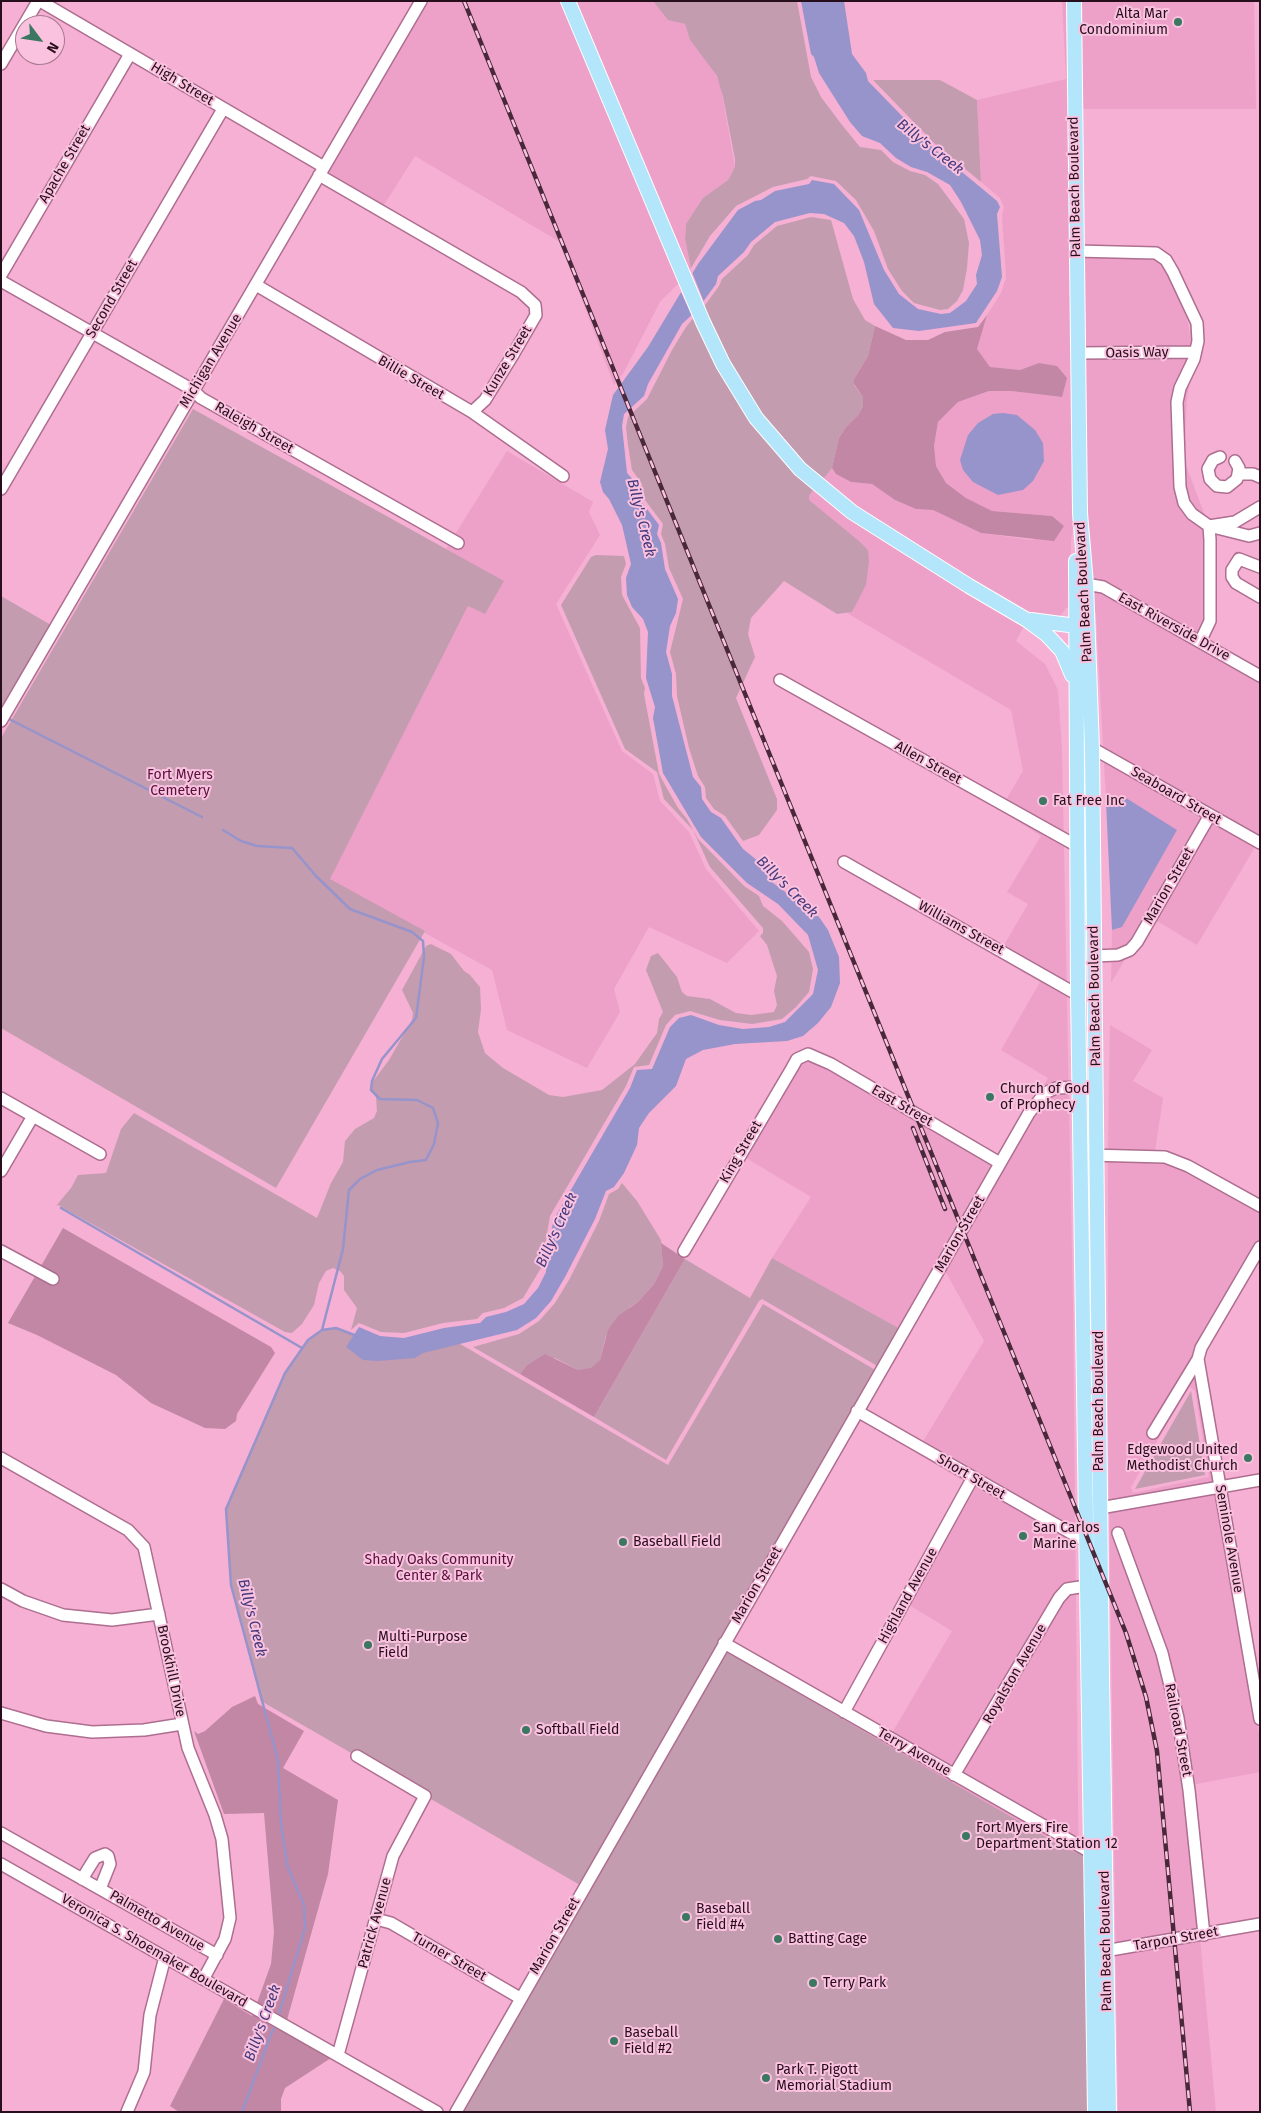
<!DOCTYPE html>
<html>
<head>
<meta charset="utf-8">
<style>
  body { margin:0 }
  #map { position:relative; width:1261px; height:2113px; overflow:hidden; background:#f5b0d3; font-family:"Fira Sans",sans-serif }
  canvas { display:block }
  .frame { position:absolute; inset:0; border:2px solid #270e1c; pointer-events:none }
  .north { position:absolute; left:15px; top:15px; width:50px; height:50px; box-sizing:border-box; background:#fac2de; border:1px solid #a67a90; border-radius:50%; rotate:121deg; font-size:14px; font-weight:700; line-height:20px; text-align:center; color:#270e1c }
  .north::after { content:''; display:block; margin:auto; width:18px; height:22px; background:#3c7761; clip-path:polygon(50% 0,100% 100%,50% 72%,0 100%) }
</style>
</head>
<body>
<div id="map">
<canvas width="1261" height="2113"></canvas>
<div class="frame"></div>
<div class="north">N</div>
</div>
<script>
const context = document.querySelector('canvas').getContext('2d');
context.lineJoin = 'round';
function paint(path, color) {
  context.fillStyle = color;
  context.fill(path, 'evenodd');
}
function toPath(rows) {
  const path = new Path2D();
  for (const r of rows) {
    path.moveTo(r[0], r[1]);
    for (let i = 2; i < r.length; i += 2) path.lineTo(r[i], r[i + 1]);
  }
  return path;
}
function trace(path, color, width, dash) {
  context.strokeStyle = color;
  context.lineWidth = width;
  context.lineCap = dash ? 'butt' : 'round';
  context.setLineDash(dash || []);
  context.stroke(path);
}
function drawText(font, color, halo, rows, align = 'center') {
  context.font = font + ' "Fira Sans",sans-serif';
  context.lineWidth = 4;
  context.setLineDash([]);
  context.textBaseline = 'middle';
  context.strokeStyle = halo;
  context.fillStyle = color;
  for (const [text, x, y, turn = 0] of rows) {
    context.save();
    context.translate(x, y);
    context.rotate((+turn || 0) * Math.PI / 180);
    context.textAlign = isNaN(turn) ? turn : align;
    if (halo) context.strokeText(text, 0, 0);
    context.fillText(text, 0, 0);
    context.restore();
  }
}
const built = toPath([
  [427,1,562,1,681,281,660,302,624,372,614,385,560,242,415,156,382,208,327,173],
  [573,1,653,1,668,19,685,24,690,40,713,70,720,83,735,167,728,180,709,194,686,224,685,239,691,268,688,273],
  [1062,1,1069,1,1075,517,1071,541,1070,607,1066,608,1057,620,1031,615,872,521,821,482,832,468,836,474,851,482,872,484,895,500,916,509,933,510,981,533,1032,540,1063,526,1052,516,992,511,966,498,946,483,936,466,934,446,938,422,958,402,989,391,1011,391,1062,397,1039,363,1020,370,990,367,977,349,987,315,1001,293,1006,278,1002,215,1004,207,1000,198,981,182,977,100,1066,79],
  [1079,1,1254,1,1256,109,1079,109],
  [1081,253,1162,259,1185,308,1194,356,1187,399,1184,460,1213,537,1204,645,1260,673,1260,850,1255,847,1197,945,1150,917,1111,983,1112,930,1122,927,1117,796,1106,802,1096,614,1092,605,1087,537],
  [507,451,593,502,589,512,600,535,556,604,622,751,653,774,660,801,689,832,706,869,759,931,727,963,649,927,614,989,620,1012,587,1068,507,1030,492,970,329,880,468,606,504,582,446,549],
  [814,489,1025,624,1016,641,1045,664,1058,690,1062,749,1073,1306,1079,1900,886,1743,952,1631,901,1600,969,1484,916,1453,984,1341,943,1267,904,1331,772,1258,811,1197,741,1155,802,1052,996,1167,1048,1078,1001,1050,1040,982,997,957,1028,904,1007,892,1041,836,1000,810,1023,771,1011,710,847,613,852,612,868,550,808,500,809,496],
  [1110,1025,1152,1050,1133,1081,1163,1098,1155,1151,1108,1150],
  [1108,1160,1170,1164,1205,1180,1260,1213,1260,1241,1201,1344,1196,1366,1196,1380,1260,1740,1260,1772,1186,1786,1216,2112,1118,2112,1108,1429],
  [1190,1387,1195,1391,1209,1477,1133,1493,1131,1487,1187,1389]
]);
const green = toPath([
  [653,1,797,1,811,77,821,97,842,125,860,147,881,150,893,162,910,171,925,175,938,184,964,219,969,243,967,268,963,290,957,301,948,309,940,310,914,303,902,291,888,269,874,231,856,200,836,181,811,176,807,179,773,187,736,206,710,236,691,268,685,239,686,224,703,198,728,180,735,167,735,159,723,97,717,76,690,40,685,24,668,20],
  [873,80,940,80,977,100,981,182,936,145],
  [811,217,831,220,853,299,865,320,875,326,868,356,854,379,854,385,863,397,863,406,859,414,846,427,839,438,832,468,821,482,804,466,746,394,703,308,719,286,722,279,748,255,754,245,777,226],
  [695,316,700,328,814,489,809,496,809,500,859,541,868,550,869,561,866,585,852,612,837,614,784,581,751,618,748,634,755,657,736,698,777,799,777,810,759,835,743,841,725,816,714,809,706,798,705,787,698,776,689,748,677,696,676,674,670,652,683,599,669,568,665,544,661,534,663,524,642,496,642,484,632,470,628,445,626,427,628,417,647,399,672,350,686,327],
  [193,409,504,581,485,614,468,606,330,879,425,931,276,1188,1,1028,1,738],
  [596,555,624,556,626,564,621,577,622,595,640,628,641,678,645,688,644,694,659,774,678,808,687,819,698,839,744,886,759,896,763,906,782,921,809,952,813,969,809,992,796,1007,782,1019,752,1024,720,1020,690,1011,675,1015,666,1025,649,1065,634,1067,626,1086,550,1216,541,1268,523,1298,504,1308,483,1313,477,1319,443,1323,404,1333,381,1332,359,1323,351,1330,357,1308,344,1290,344,1276,340,1271,333,1268,326,1271,319,1283,314,1305,302,1324,292,1333,285,1332,58,1205,56,1206,71,1188,78,1175,106,1173,121,1129,134,1113,317,1218,331,1183,343,1162,345,1141,355,1129,374,1118,377,1111,376,1097,371,1091,371,1084,389,1060,412,1020,413,1013,402,990,426,946,431,944,451,954,464,971,470,975,480,987,481,1009,478,1032,485,1053,503,1068,549,1095,563,1097,602,1090,635,1064,657,1033,659,1019,663,1012,646,970,651,956,658,953,677,977,682,992,687,996,710,999,736,1013,751,1015,774,1012,777,1005,774,991,777,976,767,945,760,936,763,933,763,928,710,867,693,830,664,799,657,772,625,749,561,605,591,557],
  [1,596,51,625,1,710],
  [622,1183,637,1201,661,1240,663,1266,654,1284,638,1302,630,1307,606,1336,600,1360,591,1369,578,1370,555,1358,526,1366,520,1374,473,1347,519,1334,539,1321,555,1303,569,1280,599,1221,609,1194,618,1189],
  [772,1258,904,1331,879,1367,762,1299,759,1301,666,1460,594,1417,685,1259,750,1298],
  [763,1304,877,1371,580,1885,261,1701,231,1585,226,1509,285,1373,308,1340,322,1330,336,1328,378,1345,443,1334,668,1465],
  [1191,1391,1205,1475,1135,1489],
  [726,1651,1068,1850,1089,1856,1093,2112,457,2112]
]);
const forest = toPath([
  [987,315,977,349,990,367,1020,370,1039,363,1057,366,1067,378,1062,397,1011,391,989,391,958,402,938,422,934,446,936,466,946,483,966,498,992,511,1052,516,1064,526,1054,541,981,533,933,510,916,509,895,500,872,484,851,482,836,474,832,468,839,438,846,427,859,414,863,406,863,397,854,384,854,379,868,356,875,326,906,340,928,340,945,332,978,327],
  [63,1228,271,1347,275,1353,237,1414,236,1421,225,1429,205,1428,151,1403,116,1375,37,1335,8,1323],
  [661,1243,685,1259,594,1417,520,1374,526,1366,545,1354,578,1370,591,1368,600,1360,608,1330,618,1316,638,1302,654,1284,663,1266],
  [255,1696,258,1704,304,1731,283,1768,338,1800,328,1874,287,2020,257,2003,271,1964,274,1932,264,1813,224,1814,194,1731,198,1734,205,1731,232,1707],
  [224,1999,252,2016,253,2013,331,2058,285,2088,281,2099,281,2112,179,2112,170,2106]
]);
const water = toPath([
  [801,1,844,1,852,54,866,73,868,81,933,148,997,201,1000,207,997,214,1002,277,997,291,976,323,919,331,893,328,874,304,864,262,854,236,844,223,824,214,810,213,775,222,751,242,744,252,718,276,716,284,697,310,682,324,648,384,644,396,624,414,622,426,627,473,638,485,638,497,659,525,657,534,661,543,665,569,678,599,676,613,670,626,666,652,672,674,672,696,693,777,701,787,702,799,711,812,721,818,743,849,763,865,769,880,819,917,828,930,839,957,840,983,831,1007,818,1023,803,1036,787,1041,735,1044,703,1050,686,1059,676,1086,649,1113,639,1128,637,1145,624,1173,614,1187,606,1191,595,1219,565,1277,551,1301,536,1318,517,1330,423,1353,415,1358,378,1361,363,1360,346,1347,359,1327,380,1336,404,1338,444,1328,480,1323,486,1317,506,1312,524,1304,538,1288,546,1272,547,1249,554,1219,630,1088,637,1070,652,1069,670,1027,679,1018,691,1015,719,1025,743,1029,769,1027,785,1022,813,994,818,970,808,935,778,904,747,883,701,837,663,773,653,718,655,707,646,678,648,632,643,619,632,607,627,595,626,578,631,564,622,525,609,499,603,492,600,482,608,449,605,430,613,395,648,347,698,264,738,210,755,201,761,200,775,191,809,184,812,180,834,184,859,210,884,270,899,294,918,309,941,314,950,313,966,301,977,284,976,275,982,255,980,240,961,202,950,185,927,172,911,167,896,158,880,143,862,136,850,122,819,73,814,57,811,54],
  [1003,413,1017,415,1035,430,1043,443,1044,461,1033,481,1023,490,998,495,973,482,963,470,960,460,968,435,978,423,993,414],
  [1117,796,1126,798,1177,830,1122,927,1112,930,1106,802]
]);
const pier = toPath([
  [692,272,704,302,698,311,692,316,679,288]
]);
const stream = toPath([
  [7,718,202,817],
  [223,830,241,841,257,846,292,848,316,876,350,909,412,932,423,941,424,957,416,1018,382,1059,372,1081,371,1090,380,1099,417,1100,433,1108,438,1123,434,1144,426,1160,410,1162,377,1170,360,1179,349,1190,343,1249,322,1330],
  [61,1208,302,1348],
  [278,2017,305,1928,304,1905,288,1868,281,1825,278,1760,231,1585,226,1509,285,1373,308,1340,322,1330,336,1328,357,1336],
  [242,2112,275,2024]
]);
const minor = toPath([
  [40,1,324,167],
  [1,64,38,1],
  [319,175,521,292,535,305,536,315,514,353,485,400,472,412],
  [1076,251,1156,253,1166,260,1173,272,1197,323,1198,341,1194,359,1180,388,1177,402,1180,487,1184,503,1192,514,1209,526,1210,540,1210,621,1200,642],
  [1,275,130,54],
  [1,281,193,390,201,398,458,543],
  [256,285,472,412,563,476],
  [1078,353,1195,352],
  [1220,457,1213,460,1208,469,1210,479,1217,486,1227,487,1237,479,1239,468,1235,461],
  [1239,474,1253,474,1260,477],
  [1,489,223,109],
  [1209,526,1235,522,1260,507],
  [1213,527,1249,536,1260,533],
  [1260,567,1239,559,1232,570,1232,577,1236,583,1260,597],
  [1086,584,1103,587,1260,676],
  [780,680,1077,846],
  [1,721,421,1],
  [1092,748,1260,843],
  [844,862,1078,995],
  [1094,956,1118,955,1130,950,1137,942,1210,815],
  [1,1098,100,1154],
  [1089,1155,1165,1157,1188,1166,1260,1206],
  [1,1171,33,1116],
  [1,1251,53,1279],
  [684,1251,792,1068,797,1059,808,1054,831,1064,1000,1163],
  [1198,1359,1260,1719],
  [857,1411,1085,1541],
  [1153,1433,1198,1359,1201,1348,1260,1247],
  [1,1458,128,1530,144,1547,188,1748,215,1815,222,1839,230,1918,225,1939,204,1978],
  [1100,1508,1260,1480],
  [1118,1533,1162,1653,1178,1718,1189,1790,1204,1935],
  [1,1589,23,1601,63,1615,112,1620,159,1614],
  [724,1643,1097,1856],
  [844,1712,972,1479],
  [1,1713,46,1726,92,1732,144,1730,182,1724],
  [954,1775,1059,1598,1067,1589,1086,1586],
  [1,1833,217,1955],
  [1,1864,437,2112],
  [82,1879,95,1858,105,1854,108,1856,110,1864,100,1889],
  [376,1919,391,1923,520,1998],
  [1099,1952,1260,1924],
  [338,2055,393,1856,425,1796,357,1756],
  [127,2112,144,2072,150,2015,165,1957],
  [456,2112,1029,1113,1045,1093,1056,1088,1080,1087]
]);
const major = toPath([
  [568,1,703,322,723,364,756,418,800,469,852,512,969,586,1027,620,1046,634,1062,651,1072,675],
  [1074,1,1080,513,1086,584,1092,748,1102,1677,1109,2112],
  [1076,561,1078,995,1095,2112],
  [1031,620,1084,627]
]);
const rail = toPath([
  [464,1,1126,1633,1146,1697,1157,1751,1190,2112],
  [913,1128,945,1209]
]);
const markers = [
  [1178,22,5,"#3c7761"],
  [1043,801,5,"#3c7761"],
  [990,1097,5,"#3c7761"],
  [1248,1458,5,"#3c7761"],
  [1023,1536,5,"#3c7761"],
  [623,1542,5,"#3c7761"],
  [368,1645,5,"#3c7761"],
  [526,1730,5,"#3c7761"],
  [966,1836,5,"#3c7761"],
  [686,1917,5,"#3c7761"],
  [778,1939,5,"#3c7761"],
  [813,1983,5,"#3c7761"],
  [614,2041,5,"#3c7761"],
  [766,2078,5,"#3c7761"]
];
const poiNames = [
  ["Alta Mar",1168,14,"right"],
  ["Condominium",1168,30,"right"],
  ["Fat Free Inc",1053,801],
  ["Church of God",1000,1089],
  ["of Prophecy",1000,1105],
  ["Edgewood United",1238,1450,"right"],
  ["Methodist Church",1238,1466,"right"],
  ["San Carlos",1033,1528],
  ["Marine",1033,1544],
  ["Baseball Field",633,1542],
  ["Multi-Purpose",378,1637],
  ["Field",378,1653],
  ["Softball Field",536,1730],
  ["Fort Myers Fire",976,1828],
  ["Department Station 12",976,1844],
  ["Baseball",696,1909],
  ["Field #4",696,1925],
  ["Batting Cage",788,1939],
  ["Terry Park",823,1983],
  ["Baseball",624,2033],
  ["Field #2",624,2049],
  ["Park T. Pigott",776,2070],
  ["Memorial Stadium",776,2086]
];
const streetNames = [
  ["High Street",182,84,31],
  ["Apache Street",65,164,-60],
  ["Palm Beach Boulevard",1075,187,-91],
  ["Second Street",112,299,-60],
  ["Oasis Way",1137,353,-1],
  ["Michigan Avenue",211,361,-59],
  ["Kunze Street",508,361,-59],
  ["Billie Street",411,378,30],
  ["Raleigh Street",254,428,30],
  ["Palm Beach Boulevard",1084,592,-93],
  ["East Riverside Drive",1174,627,29],
  ["Allen Street",928,763,29],
  ["Seaboard Street",1176,796,30],
  ["Marion Street",1169,886,-60],
  ["Williams Street",961,928,29],
  ["Palm Beach Boulevard",1095,996,-91],
  ["East Street",902,1106,30],
  ["King Street",741,1152,-60],
  ["Marion Street",960,1234,-60],
  ["Palm Beach Boulevard",1099,1401,-90],
  ["Short Street",971,1477,30],
  ["Seminole Avenue",1229,1539,80],
  ["Marion Street",757,1585,-60],
  ["Highland Avenue",908,1596,-61],
  ["Brookhill Drive",171,1671,78],
  ["Royalston Avenue",1015,1674,-60],
  ["Railroad Street",1178,1730,79],
  ["Terry Avenue",914,1752,30],
  ["Palmetto Avenue",157,1921,30],
  ["Patrick Avenue",375,1923,-75],
  ["Marion Street",555,1936,-60],
  ["Tarpon Street",1176,1939,-10],
  ["Palm Beach Boulevard",1106,1941,-91],
  ["Veronica S. Shoemaker Boulevard",154,1951,30],
  ["Turner Street",449,1957,30]
];
const parkNames = [
  ["Fort Myers",180,775],
  ["Cemetery",180,791],
  ["Shady Oaks Community",439,1560],
  ["Center & Park",439,1576]
];
const waterNames = [
  ["Billy's Creek",930,147,38],
  ["Billy's Creek",641,518,76],
  ["Billy's Creek",787,887,45],
  ["Billy's Creek",557,1230,-66],
  ["Billy's Creek",252,1618,76],
  ["Billy's Creek",263,2023,-70]
];
paint(built, '#eda1c9');
paint(green, '#c49cb0');
paint(forest, '#c187a5');
paint(water, '#9793cb');
paint(pier, '#f5b0d3');
trace(stream, '#9793cb', 2.5);
trace(minor, '#ae6e90', 14);
trace(major, '#fff', 16);
trace(minor, '#fff', 11);
trace(major, '#b3e6fb', 14);
trace(rail, '#49283a', 4.5);
trace(rail, '#fac2de', 2.5, [8]);
for (const [x, y, r, color] of markers) {
  const dot = new Path2D();
  dot.arc(x, y, r, 0, 2 * Math.PI);
  context.fillStyle = color;
  context.fill(dot);
  trace(dot, '#fac2de', 2);
}
drawText('14px', '#270e1c', '#fac2de', poiNames, 'left');
drawText('14px', '#270e1c', '#fac2de', streetNames);
drawText('14px', '#56113c', '#fac2de', parkNames);
drawText('italic 15px', '#443a7e', '#fac2de', waterNames);
</script>
</body>
</html>
